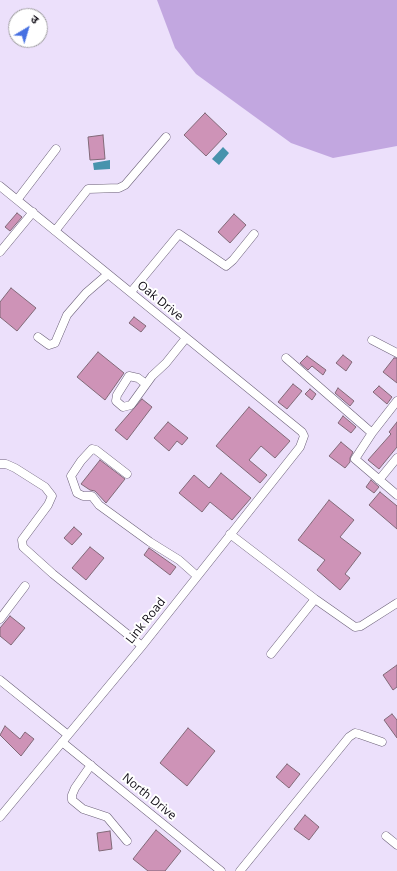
<!DOCTYPE html>
<html>
<head>
<meta charset="utf-8">
<style>
  body { margin:0 }
  #map { position:relative; width:397px; height:871px; overflow:hidden; background:#ece0fb; font-family:"Open Sans","Noto Sans Devanagari",sans-serif }
  canvas { display:block }
  .north { position:absolute; left:8px; top:8px; width:40px; height:40px; box-sizing:border-box; background:#fff; border:1px solid #9f9ea1; border-radius:50%; rotate:38deg; font-size:11px; font-weight:700; line-height:16px; text-align:center; color:#100c15 }
  .north::after { content:''; display:block; margin:auto; width:14px; height:18px; background:#4670e2; clip-path:polygon(50% 0,100% 100%,50% 72%,0 100%) }
</style>
</head>
<body>
<div id="map">
<canvas width="397" height="871"></canvas>
<div class="north">उ</div>
</div>
<script>
const context = document.querySelector('canvas').getContext('2d');
context.lineJoin = 'round';
function paint(path, color) {
  context.fillStyle = color;
  context.fill(path, 'evenodd');
}
function toPath(rows) {
  const path = new Path2D();
  for (const r of rows) {
    path.moveTo(r[0], r[1]);
    for (let i = 2; i < r.length; i += 2) path.lineTo(r[i], r[i + 1]);
  }
  return path;
}
function trace(path, color, width, dash) {
  context.strokeStyle = color;
  context.lineWidth = width;
  context.lineCap = dash ? 'butt' : 'round';
  context.setLineDash(dash || []);
  context.stroke(path);
}
function drawText(font, color, halo, rows, align = 'center') {
  context.font = font + ' "Open Sans",sans-serif';
  context.lineWidth = 4;
  context.setLineDash([]);
  context.textBaseline = 'middle';
  context.strokeStyle = halo;
  context.fillStyle = color;
  for (const [text, x, y, turn = 0] of rows) {
    context.save();
    context.translate(x, y);
    context.rotate((+turn || 0) * Math.PI / 180);
    context.textAlign = isNaN(turn) ? turn : align;
    if (halo) context.strokeText(text, 0, 0);
    context.fillText(text, 0, 0);
    context.restore();
  }
}
const forest = toPath([
  [157,0,397,0,397,146,333,158,291,143,196,74,175,48]
]);
const water = toPath([
  [223,147,229,153,219,165,212,159],
  [110,160,110,169,94,170,93,163]
]);
const building = toPath([
  [205,113,227,134,206,156,184,135,205,113],
  [103,135,105,159,90,160,88,137,103,135],
  [17,213,22,217,10,231,5,227,17,213],
  [234,214,246,225,230,243,218,232,234,214],
  [11,288,36,308,17,331,0,317,0,302,11,288],
  [134,317,146,326,141,332,129,323,134,317],
  [98,352,124,373,105,400,77,377,98,352],
  [343,355,352,362,346,371,336,363,343,355],
  [307,356,326,370,323,375,312,366,308,370,300,363,307,356],
  [394,358,397,358,397,383,383,372,394,358],
  [293,384,302,391,287,409,278,402,293,384],
  [379,386,392,397,387,404,373,392,379,386],
  [338,388,354,401,350,406,335,393,338,388],
  [310,389,316,394,312,400,305,394,310,389],
  [142,399,152,407,127,440,115,430,142,399],
  [249,407,290,441,275,458,261,446,249,460,267,475,260,483,216,446,249,407],
  [343,416,356,427,351,433,338,423,343,416],
  [168,422,188,438,182,445,177,441,169,451,154,438,168,422],
  [397,422,397,447,379,469,368,460,391,434,389,432,397,422],
  [341,442,353,452,350,458,350,462,345,468,329,456,341,442],
  [100,460,125,479,106,503,95,491,90,490,81,484,100,460],
  [221,473,251,498,232,520,210,502,202,512,179,493,194,475,209,488,221,473],
  [371,480,379,487,374,493,366,487,371,480],
  [380,492,397,506,397,529,369,505,380,492],
  [329,500,354,520,340,537,361,553,345,574,350,578,340,590,317,570,325,560,298,540,329,500],
  [74,527,82,534,72,545,64,538,74,527],
  [90,547,104,558,86,580,72,568,90,547],
  [149,548,176,567,170,575,144,555,149,548],
  [10,616,25,628,11,645,0,636,0,628,10,616],
  [397,665,397,687,393,690,383,675,397,665],
  [392,714,397,720,397,738,384,720,392,714],
  [5,726,20,739,25,732,34,739,21,756,0,735,5,726],
  [188,728,215,751,187,786,160,763,188,728],
  [287,764,300,774,289,788,276,777,287,764],
  [305,815,319,827,309,840,294,829,305,815],
  [156,830,181,851,165,871,148,871,133,859,156,830],
  [110,831,112,849,99,851,97,833,110,831]
]);
const street = toPath([
  [0,186,302,432,304,436,300,447,142,646,0,817],
  [17,200,56,149],
  [55,231,88,189,119,188,125,185,166,137],
  [0,252,33,212],
  [131,292,179,234,226,266,233,260,254,234],
  [38,337,49,345,55,343,67,315,86,293,108,274],
  [372,340,397,353],
  [286,358,372,433],
  [146,384,138,378,129,376,117,395,116,401,123,407,131,405,152,376,166,363,186,338],
  [397,401,372,433,355,459,397,495],
  [0,464,6,464,15,468,45,487,52,496,48,505,22,540,23,547,53,574,142,646],
  [127,474,96,450,92,449,81,461,71,476,77,493,83,496,92,496,99,505,150,542,179,560,197,576],
  [379,480,397,458],
  [230,534,315,599,355,627,361,626,397,603],
  [0,619,25,586],
  [271,654,315,599],
  [0,680,68,735],
  [62,742,221,871],
  [91,765,75,788,72,795,72,800,83,809,107,817,127,841],
  [386,836,397,845],
  [240,871,349,737,355,733,359,734,382,742]
]);
const streetNames = [
  ["Oak Drive",160,301,39],
  ["Link Road",146,621,-51],
  ["North Drive",149,797,39]
];
paint(forest, '#c2a7e0');
paint(water, '#4793ad');
paint(building, '#ce93b7');
trace(building, '#826978', 1);
trace(street, '#6c6179', 9);
trace(street, '#fff', 8);
drawText('12px', '#100c15', '#fff', streetNames);
</script>
</body>
</html>
